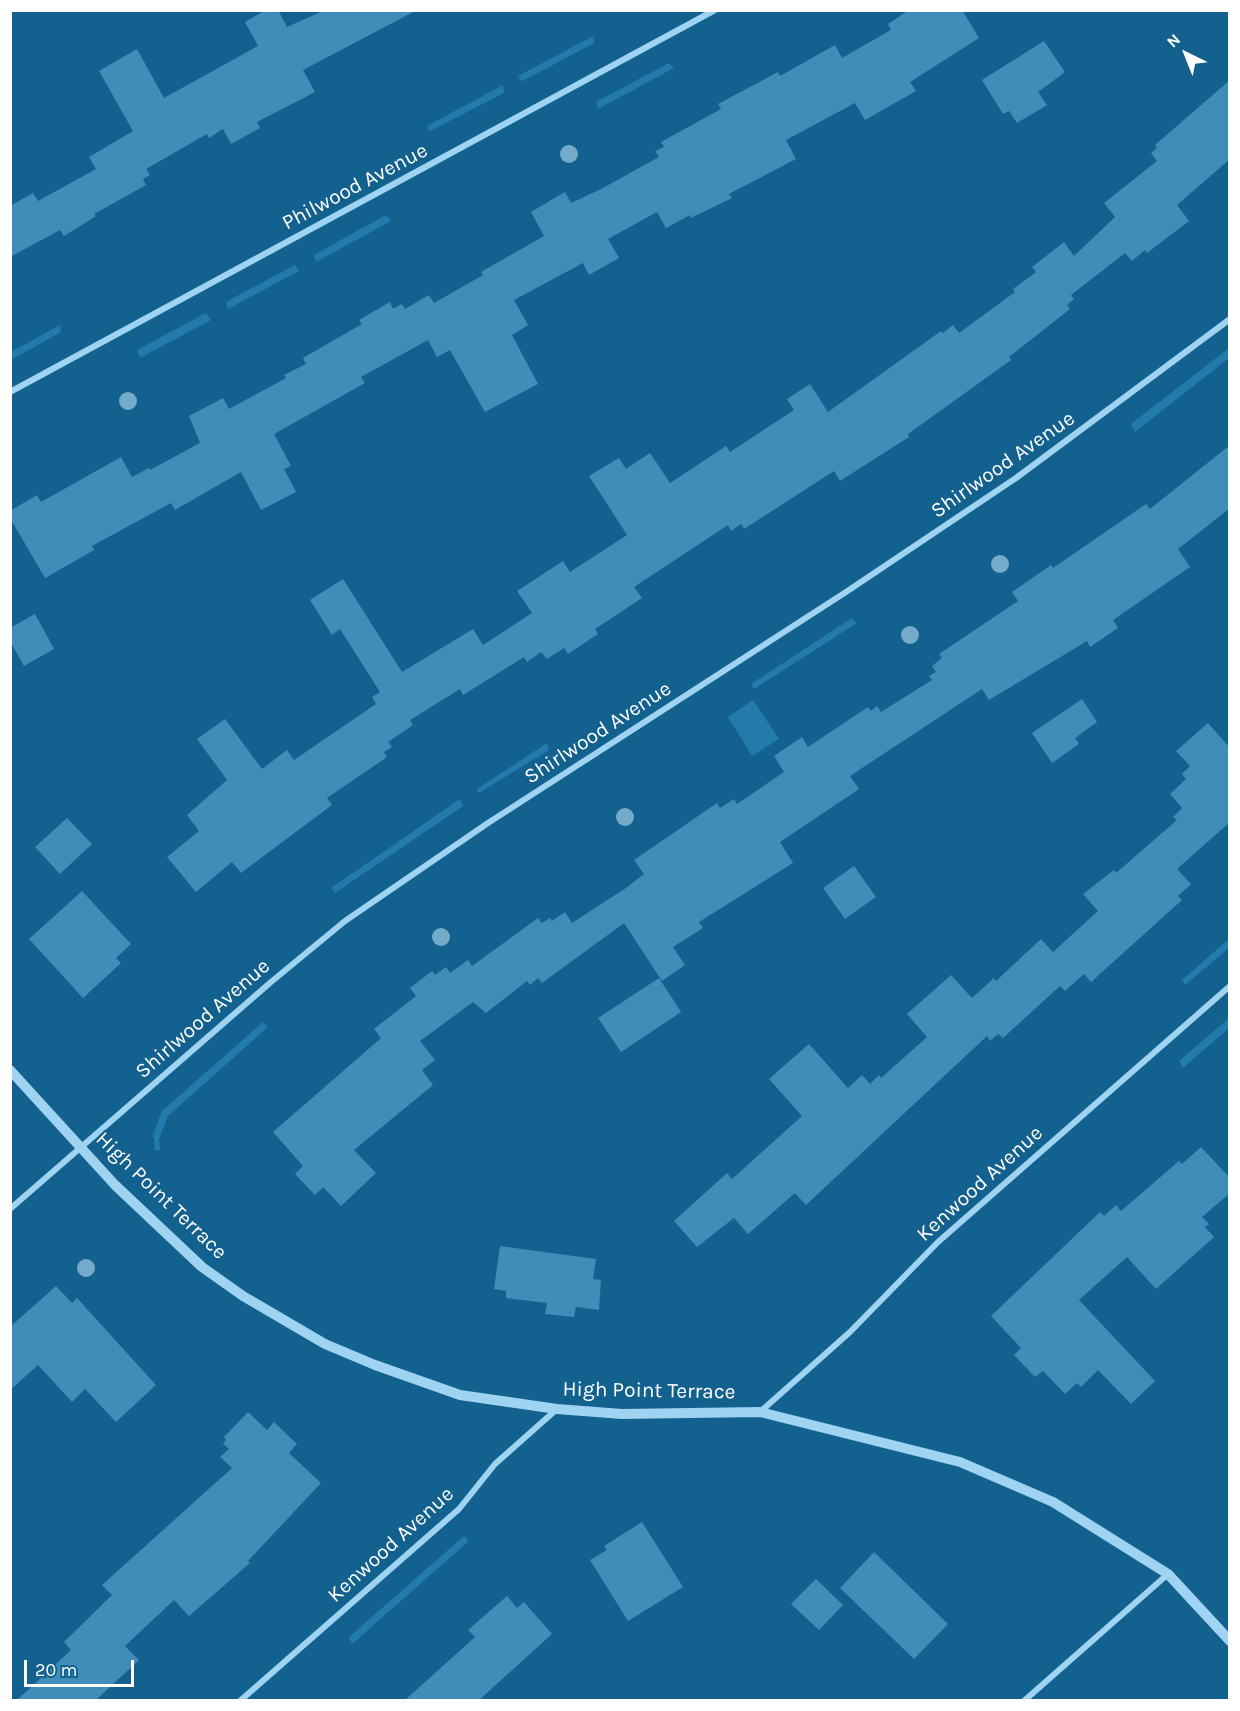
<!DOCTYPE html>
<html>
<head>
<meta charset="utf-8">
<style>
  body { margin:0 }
  #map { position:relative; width:1240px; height:1711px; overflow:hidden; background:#13618e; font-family:Karla,sans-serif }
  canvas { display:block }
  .frame { position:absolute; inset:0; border:12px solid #fff; pointer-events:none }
  .north { position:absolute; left:1156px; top:24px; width:60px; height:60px; -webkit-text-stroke:4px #13618e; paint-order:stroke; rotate:317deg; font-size:16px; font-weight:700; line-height:24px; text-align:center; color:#fff }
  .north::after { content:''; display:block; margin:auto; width:21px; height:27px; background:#fff; clip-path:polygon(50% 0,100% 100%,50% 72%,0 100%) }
  .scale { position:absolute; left:24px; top:1660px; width:110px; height:27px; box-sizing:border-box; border:3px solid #fff; border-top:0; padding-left:8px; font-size:18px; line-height:21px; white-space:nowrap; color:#fff; -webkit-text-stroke:4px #13618e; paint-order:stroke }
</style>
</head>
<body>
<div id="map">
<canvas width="1240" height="1711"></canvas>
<div class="frame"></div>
<div class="north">N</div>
<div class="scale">20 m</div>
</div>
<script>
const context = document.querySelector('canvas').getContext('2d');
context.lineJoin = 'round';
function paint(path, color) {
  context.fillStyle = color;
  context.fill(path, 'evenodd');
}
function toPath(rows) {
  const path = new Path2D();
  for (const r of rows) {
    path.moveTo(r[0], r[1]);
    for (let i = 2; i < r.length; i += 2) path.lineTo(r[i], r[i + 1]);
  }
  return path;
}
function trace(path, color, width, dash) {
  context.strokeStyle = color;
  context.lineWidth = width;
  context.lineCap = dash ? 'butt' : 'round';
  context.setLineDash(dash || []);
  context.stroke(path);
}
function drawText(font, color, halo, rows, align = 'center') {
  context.font = font + ' Karla,sans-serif';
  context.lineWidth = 4.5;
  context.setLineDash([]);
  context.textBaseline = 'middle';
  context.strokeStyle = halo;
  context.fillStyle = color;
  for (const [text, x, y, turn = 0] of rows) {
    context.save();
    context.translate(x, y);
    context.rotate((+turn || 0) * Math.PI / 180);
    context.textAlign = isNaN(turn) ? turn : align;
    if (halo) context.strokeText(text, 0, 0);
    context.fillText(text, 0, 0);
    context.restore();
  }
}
const green = toPath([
  [593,36,594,43,523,81,520,80,518,76],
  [669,63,674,68,598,109,596,102],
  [503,85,504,93,430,131,427,126],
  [386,215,391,221,316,262,314,255],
  [295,265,299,271,228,309,226,302],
  [206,313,211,320,140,358,137,350],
  [60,325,61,332,11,360,11,352],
  [1229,348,1229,358,1135,432,1131,424],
  [852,618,857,623,754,689,751,684],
  [753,700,779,739,752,756,728,717],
  [547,743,549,750,479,793,477,789],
  [460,799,463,806,335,893,331,888],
  [1229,939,1229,948,1185,985,1182,980],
  [1229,1018,1229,1028,1183,1068,1179,1061],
  [263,1022,268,1027,168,1116,159,1139,160,1150,155,1150,154,1137,152,1137,162,1111],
  [464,1536,469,1541,352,1644,349,1637]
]);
const building = toPath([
  [266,10,278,10,287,27,325,10,417,10,303,70,315,92,257,122,260,128,231,144,223,129,209,138,207,134,146,169,150,175,143,179,146,185,94,214,96,216,64,236,60,230,10,257,10,206,33,193,38,201,96,169,89,157,133,131,99,71,137,49,164,98,258,46,245,22],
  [909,10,962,10,979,38,910,82,916,91,865,120,855,103,786,140,796,159,729,194,732,198,691,218,690,215,666,228,657,212,608,239,619,258,589,275,583,263,514,300,528,325,512,335,538,384,485,412,450,350,437,357,428,340,361,377,365,383,274,434,291,466,284,469,296,492,261,510,241,472,175,510,171,503,92,546,94,550,45,578,10,518,10,511,37,495,41,502,121,457,132,477,149,468,150,470,200,443,189,416,223,398,229,409,286,378,284,375,306,364,303,358,362,324,359,320,390,302,393,309,402,304,405,309,429,295,434,303,483,275,481,272,544,236,531,212,565,192,571,203,601,189,659,157,655,151,664,147,661,142,721,109,718,104,778,72,780,76,835,45,842,58,891,30,888,24],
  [1044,41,1065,72,1038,92,1047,105,1017,123,1009,111,1003,114,982,80],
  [1230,80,1230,159,1177,205,1189,221,1147,253,1145,250,1132,261,1125,253,1071,295,1074,299,1067,305,1070,309,1009,357,1011,360,908,434,909,437,840,481,834,471,744,529,741,524,731,531,728,525,634,587,642,598,595,629,598,634,568,654,564,648,547,659,541,652,527,662,524,657,463,695,460,689,410,720,413,725,388,742,392,747,384,752,387,757,327,798,332,805,241,873,232,862,196,892,167,857,199,831,187,815,227,780,197,739,225,719,262,769,287,750,294,760,376,704,372,697,380,692,340,629,332,635,310,600,343,579,402,672,473,629,483,645,532,613,517,591,563,561,570,572,627,535,589,476,619,458,626,469,650,453,670,483,726,446,730,452,794,410,787,399,810,384,828,412,941,331,943,333,953,325,959,333,1015,292,1013,289,1036,272,1032,267,1064,242,1074,256,1115,217,1104,203,1157,161,1151,153,1157,148,1155,145],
  [1230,445,1230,508,1178,549,1190,567,1113,620,1118,628,1090,647,1087,641,989,700,982,689,850,776,859,789,780,842,793,863,699,922,703,928,673,947,685,965,662,981,624,923,542,983,538,978,530,985,527,981,486,1013,473,1002,420,1041,435,1060,422,1070,433,1085,354,1150,376,1173,341,1206,323,1187,315,1195,295,1174,303,1166,273,1132,381,1038,374,1029,416,996,410,988,432,971,435,975,446,967,450,973,468,960,472,966,538,918,542,923,550,918,552,921,565,912,572,923,626,888,644,874,634,860,717,803,720,808,734,799,737,804,784,772,774,756,802,737,808,747,868,707,871,711,877,706,881,712,932,680,929,676,936,672,932,666,942,658,939,654,1018,601,1012,592,1051,565,1053,568,1146,504,1150,509],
  [35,614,54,649,24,666,10,641,10,628],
  [1082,699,1097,722,1075,738,1079,744,1052,763,1032,733],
  [1208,723,1230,748,1230,822,1177,869,1191,884,1178,896,1182,900,1091,982,1084,974,1065,991,1060,986,1003,1038,998,1034,990,1041,987,1036,806,1205,795,1193,748,1234,734,1218,697,1247,674,1221,727,1173,732,1179,802,1116,769,1079,809,1044,848,1088,862,1075,870,1084,879,1075,881,1078,927,1037,907,1014,951,975,972,998,994,978,996,981,1041,939,1053,952,1098,911,1083,894,1114,870,1116,873,1177,820,1173,817,1182,808,1170,794,1186,779,1182,774,1190,766,1176,751],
  [67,818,92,844,60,874,35,847],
  [854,866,876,897,845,919,823,888],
  [82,891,131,944,116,958,121,963,83,998,29,939],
  [659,978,681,1012,621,1052,598,1018],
  [1201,1147,1230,1178,1230,1193,1202,1217,1209,1224,1205,1227,1214,1237,1156,1289,1127,1257,1079,1300,1155,1381,1131,1404,1098,1370,1081,1387,1077,1383,1065,1394,1043,1371,1035,1377,1014,1355,1021,1348,991,1316,1100,1212,1104,1216,1116,1205,1121,1211,1179,1161,1182,1164],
  [500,1246,596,1259,593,1279,601,1280,599,1310,576,1307,574,1317,545,1314,547,1303,506,1298,506,1291,494,1289],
  [56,1286,72,1303,77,1298,156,1385,116,1422,85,1389,72,1402,38,1365,10,1390,10,1327],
  [248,1412,267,1430,274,1422,297,1444,289,1453,321,1483,248,1561,250,1563,189,1616,174,1600,125,1646,139,1660,95,1701,16,1701,71,1650,64,1642,112,1595,102,1585,232,1468,220,1457,229,1449,223,1444,226,1440,224,1437],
  [642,1522,683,1587,628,1621,590,1560,607,1550,604,1546],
  [874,1552,948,1624,914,1659,840,1588],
  [816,1579,843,1605,819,1630,791,1604],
  [507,1596,517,1608,524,1602,552,1634,478,1701,404,1701,475,1637,468,1630]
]);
const minor = toPath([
  [10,392,715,10],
  [10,1209,271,982,345,921,488,823,846,592,1016,478,1230,319],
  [760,1412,850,1332,938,1242,1230,986],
  [241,1700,459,1509,495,1464,557,1409],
  [1025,1700,1168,1574]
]);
const tertiary = toPath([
  [10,1070,115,1185,202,1267,243,1296,325,1344,375,1365,460,1395,557,1409,622,1414,760,1412,960,1462,1053,1502,1168,1574,1230,1641]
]);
const trees = [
  [569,154],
  [128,401],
  [1000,564],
  [910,635],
  [625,817],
  [441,937],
  [86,1268]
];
const streetNames = [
  ["Philwood Avenue",355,187,-28],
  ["Shirlwood Avenue",1003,465,-35],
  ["Shirlwood Avenue",598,733,-33],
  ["Shirlwood Avenue",203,1019,-41],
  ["Kenwood Avenue",980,1184,-42],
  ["High Point Terrace",161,1196,44],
  ["High Point Terrace",649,1391,1],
  ["Kenwood Avenue",391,1545,-42]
];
paint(green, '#227bac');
paint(building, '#408db9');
trace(minor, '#9ed3f1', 6);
trace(tertiary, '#9ed3f1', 10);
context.fillStyle = '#75abca';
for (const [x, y] of trees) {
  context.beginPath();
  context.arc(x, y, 9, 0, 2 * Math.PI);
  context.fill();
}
drawText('21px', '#fff', '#13618e', streetNames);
</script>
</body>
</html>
